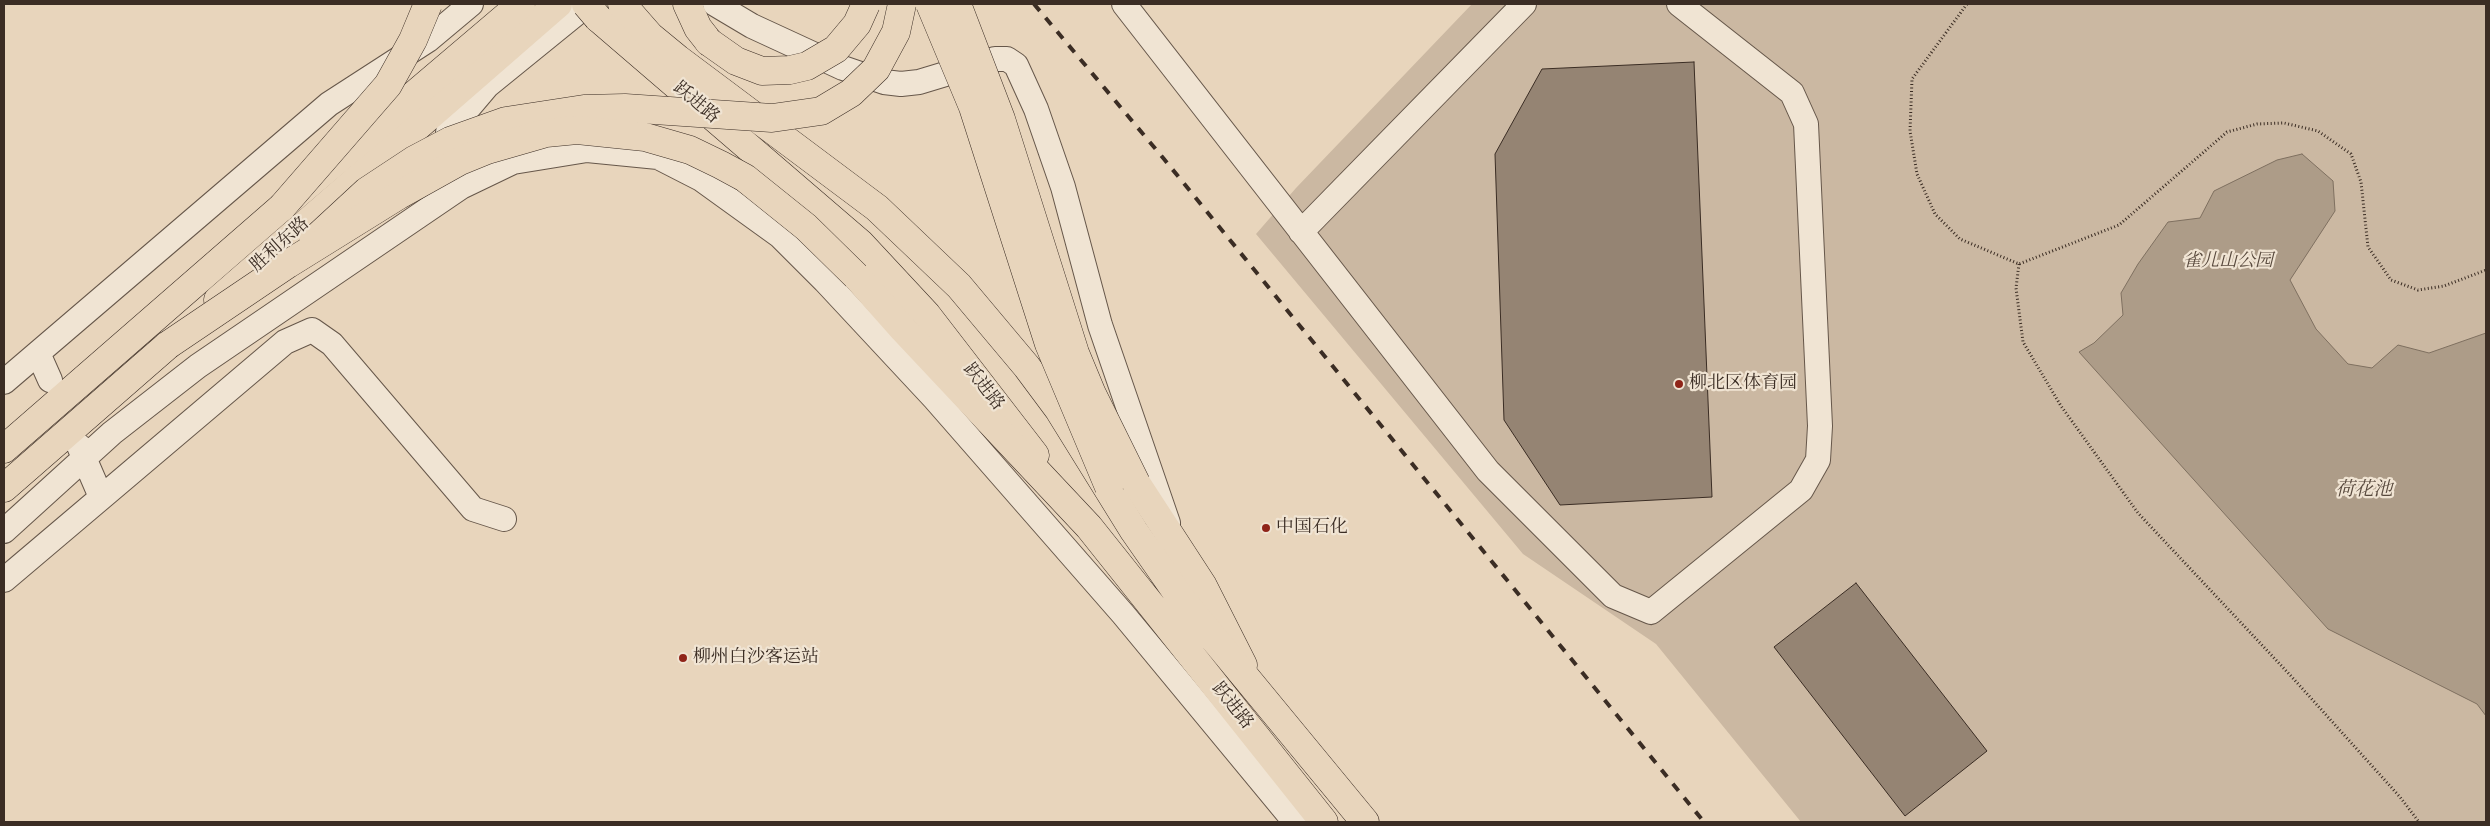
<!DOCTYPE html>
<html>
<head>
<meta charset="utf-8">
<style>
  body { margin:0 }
  #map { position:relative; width:2490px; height:826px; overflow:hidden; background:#e8d5bc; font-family:"Libre Bodoni",serif }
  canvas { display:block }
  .frame { position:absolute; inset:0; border:5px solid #3b2d24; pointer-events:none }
</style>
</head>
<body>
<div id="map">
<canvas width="2490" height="826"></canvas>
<div class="frame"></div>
</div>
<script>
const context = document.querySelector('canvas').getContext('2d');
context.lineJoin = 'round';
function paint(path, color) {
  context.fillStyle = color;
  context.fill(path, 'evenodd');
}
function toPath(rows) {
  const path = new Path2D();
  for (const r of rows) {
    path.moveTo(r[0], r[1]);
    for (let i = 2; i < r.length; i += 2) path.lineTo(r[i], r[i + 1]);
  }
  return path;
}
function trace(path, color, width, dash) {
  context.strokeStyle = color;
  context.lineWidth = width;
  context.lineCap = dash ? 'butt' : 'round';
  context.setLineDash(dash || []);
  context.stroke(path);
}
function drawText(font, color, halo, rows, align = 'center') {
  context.font = font + ' "Libre Bodoni","Noto Serif SC",serif';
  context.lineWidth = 4.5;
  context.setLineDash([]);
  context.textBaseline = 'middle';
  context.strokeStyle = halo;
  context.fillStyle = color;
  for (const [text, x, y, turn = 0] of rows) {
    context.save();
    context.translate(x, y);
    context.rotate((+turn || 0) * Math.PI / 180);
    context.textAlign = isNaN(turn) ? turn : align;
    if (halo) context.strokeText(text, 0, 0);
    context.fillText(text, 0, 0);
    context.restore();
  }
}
const green = toPath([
  [1472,4,2486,4,2486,822,1801,822,1656,644,1523,554,1256,234,1296,188]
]);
const water = toPath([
  [2302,154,2333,181,2335,211,2290,280,2316,329,2348,364,2372,368,2398,345,2429,353,2486,333,2486,716,2477,704,2328,629,2079,352,2094,343,2123,315,2121,293,2138,264,2168,222,2200,218,2214,191,2277,160,2302,154]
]);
const building = toPath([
  [1694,62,1712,497,1560,505,1504,420,1495,154,1542,69,1694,62],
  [1856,583,1987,751,1905,816,1774,647,1856,583]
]);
const path = toPath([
  [1967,4,1912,79,1910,131,1917,174,1935,214,1960,239,2019,264,2119,225,2227,132,2257,124,2284,123,2318,131,2351,154,2361,182,2368,247,2391,280,2418,290,2444,286,2486,270],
  [2019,264,2016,288,2023,342,2061,406,2138,513,2291,676,2400,797,2419,822]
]);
const minor = toPath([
  [715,4,752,26,843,68,884,82,901,84,919,82,995,59,1007,59,1016,65,1036,109,1063,187,1100,325,1168,523],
  [1124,4,1488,471,1613,596,1651,612,1801,490,1818,460,1820,426,1806,124,1792,93,1679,4],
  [450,155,448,132,487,86,588,4],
  [1301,232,1524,4],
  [38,353,50,380],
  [4,382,329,104,428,40,471,4],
  [79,446,101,497],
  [4,531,112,433,198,366,461,187,513,162,587,150,658,157,701,179,780,236,825,281,935,399,1123,614,1295,822],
  [4,580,285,342,312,330,332,344,473,509,504,519]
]);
const major = toPath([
  [687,4,698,28,709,42],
  [598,18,860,243,927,315,1035,455],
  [218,300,558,4],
  [1136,483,1203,586,1243,665]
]);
const highway = toPath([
  [622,4,650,36,678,59,877,208,959,286,1027,367,1059,410,1134,531,1182,600,1365,822],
  [856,276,903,329,1089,527,1324,822],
  [4,449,282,207,521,4],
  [4,488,168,345]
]);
const rail = toPath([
  [1034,4,1164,159,1704,822]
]);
const majorBridge = toPath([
  [586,4,598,18],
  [930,4,973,107,1049,344,1109,487],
  [957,4,1001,119,1075,353,1092,394,1136,483],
  [709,42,736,61,762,71,790,70,807,66,836,49,857,24,866,4],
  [282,207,388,85,413,40,428,4],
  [314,240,367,191,414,160,450,141,506,121,584,109,625,108,772,118,821,111,851,93,876,69,896,32,902,4]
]);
const highwayBridge = toPath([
  [168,345,288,264,399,195,460,161,487,150,546,133,577,130,645,137,690,150,721,165,745,178,806,227,856,276]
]);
const markers = [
  [1679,384,5,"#8f2418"],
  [1266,528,5,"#8f2418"],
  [683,658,5,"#8f2418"]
];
const streetNames = [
  ["跃进路",696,103,40],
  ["胜利东路",280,245,-42],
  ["跃进路",983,387,52],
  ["跃进路",1232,706,51]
];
const parkNames = [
  ["雀儿山公园",2228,262]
];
const poiNames = [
  ["柳北区体育园",1689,384],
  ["中国石化",1276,528],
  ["柳州白沙客运站",693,658]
];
const waterNames = [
  ["荷花池",2364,490]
];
paint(green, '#cbb8a2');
paint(water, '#ad9c88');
trace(water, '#7f7060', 1);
paint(building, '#958473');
trace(building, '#3b2d24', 1);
trace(minor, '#66574a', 26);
trace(major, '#3b2d24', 29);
trace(highway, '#3b2d24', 29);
trace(path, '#3b2d24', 3, [1, 2.5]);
trace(minor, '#f0e4d3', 24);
trace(major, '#e8d5bc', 28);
trace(highway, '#e8d5bc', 28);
trace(rail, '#3b2d24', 4, [9, 9]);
trace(majorBridge, '#3b2d24', 29, []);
trace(highwayBridge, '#3b2d24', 29, []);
trace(majorBridge, '#e8d5bc', 28);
trace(highwayBridge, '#e8d5bc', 28);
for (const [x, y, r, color] of markers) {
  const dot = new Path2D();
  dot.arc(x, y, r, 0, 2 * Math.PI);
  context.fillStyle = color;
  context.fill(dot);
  trace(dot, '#f0e4d3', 2);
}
drawText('18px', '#3b2d24', '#f0e4d3', streetNames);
drawText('italic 18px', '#58493d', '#f0e4d3', parkNames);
drawText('18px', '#3b2d24', '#f0e4d3', poiNames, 'left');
drawText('italic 19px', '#58493d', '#f0e4d3', waterNames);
</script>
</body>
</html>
